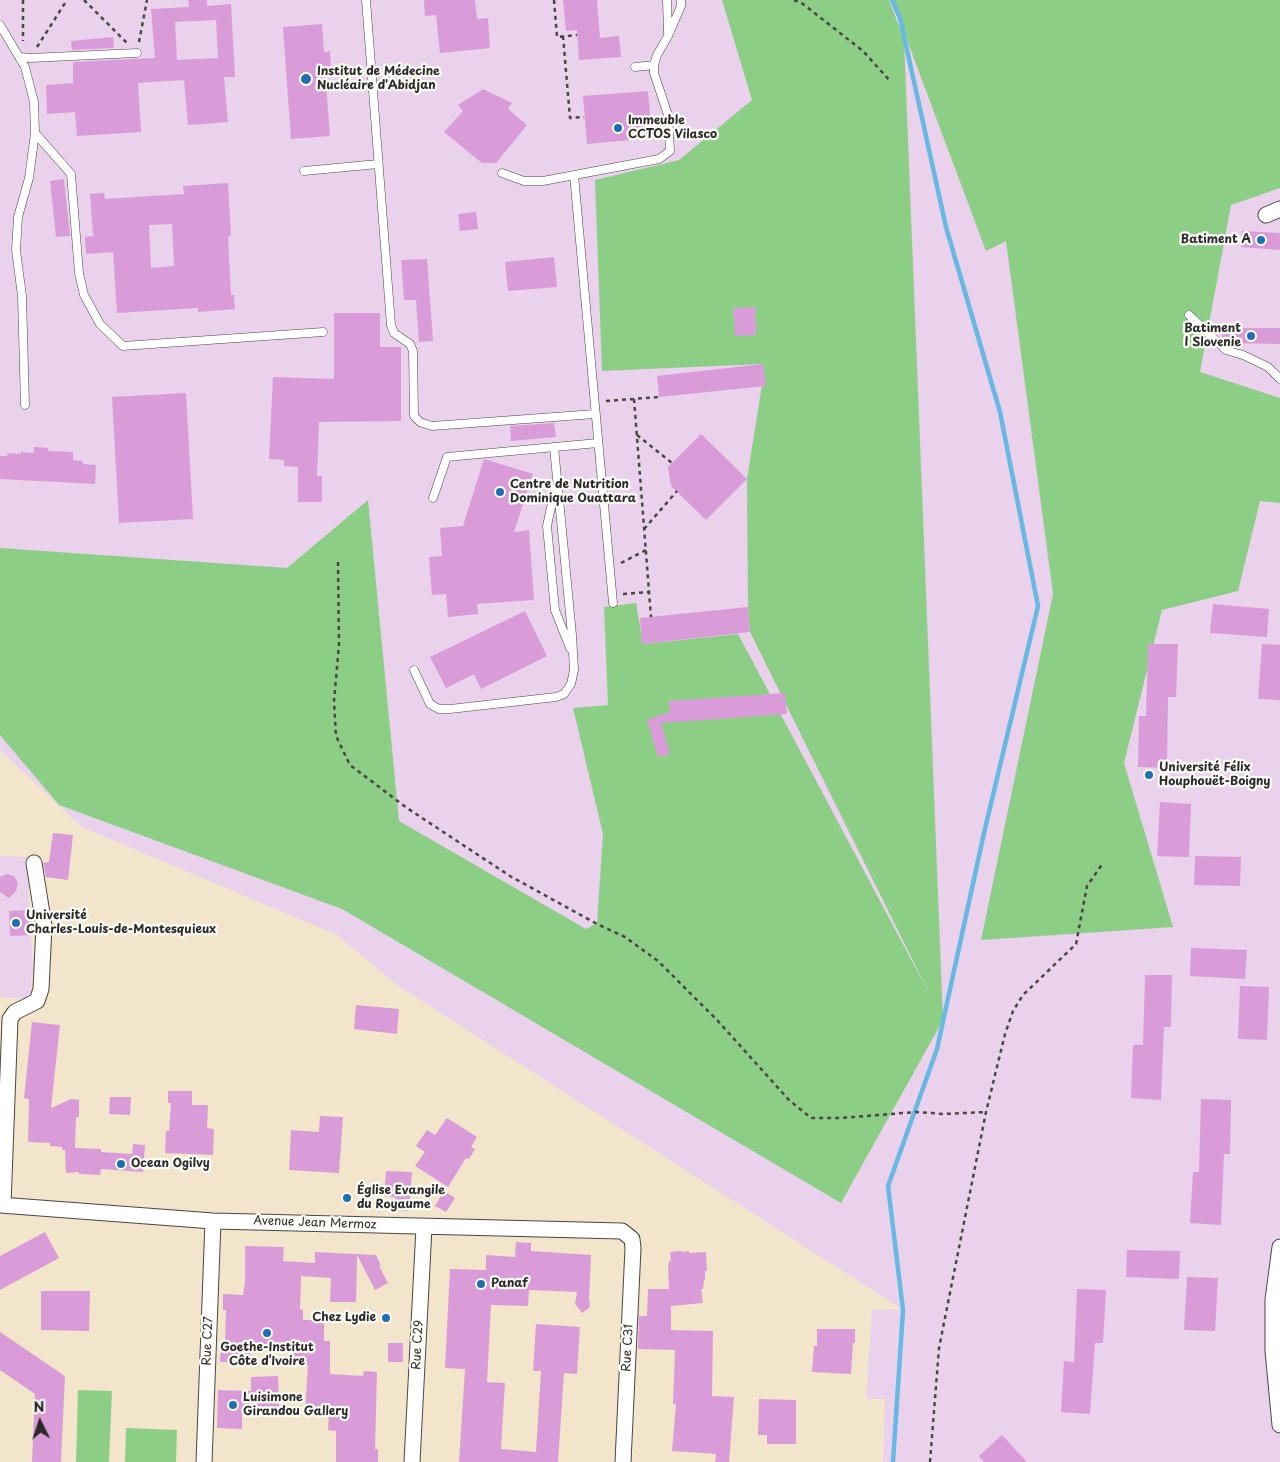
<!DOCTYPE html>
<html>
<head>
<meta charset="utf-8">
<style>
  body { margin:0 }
  #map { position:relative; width:1280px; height:1462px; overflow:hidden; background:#f3e5cb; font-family:"Playpen Sans",sans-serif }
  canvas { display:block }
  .north { position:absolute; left:15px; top:1397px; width:50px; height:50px; -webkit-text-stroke:4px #fdfcf7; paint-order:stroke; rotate:356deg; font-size:14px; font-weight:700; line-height:20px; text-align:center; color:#2b2b2b }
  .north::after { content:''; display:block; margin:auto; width:18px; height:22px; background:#2b2b2b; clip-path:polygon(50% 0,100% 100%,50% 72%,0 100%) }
</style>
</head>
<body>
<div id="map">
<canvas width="1280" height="1462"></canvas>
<div class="north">N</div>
</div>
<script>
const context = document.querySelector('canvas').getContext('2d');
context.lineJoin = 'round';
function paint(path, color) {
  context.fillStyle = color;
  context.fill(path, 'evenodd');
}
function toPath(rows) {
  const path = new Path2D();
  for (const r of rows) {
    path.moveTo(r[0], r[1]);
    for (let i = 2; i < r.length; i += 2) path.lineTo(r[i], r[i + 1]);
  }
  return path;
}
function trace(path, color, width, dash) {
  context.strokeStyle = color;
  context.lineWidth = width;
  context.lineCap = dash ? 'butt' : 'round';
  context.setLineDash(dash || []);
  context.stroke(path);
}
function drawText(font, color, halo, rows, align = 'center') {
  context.font = font + ' "Playpen Sans",sans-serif';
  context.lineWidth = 4.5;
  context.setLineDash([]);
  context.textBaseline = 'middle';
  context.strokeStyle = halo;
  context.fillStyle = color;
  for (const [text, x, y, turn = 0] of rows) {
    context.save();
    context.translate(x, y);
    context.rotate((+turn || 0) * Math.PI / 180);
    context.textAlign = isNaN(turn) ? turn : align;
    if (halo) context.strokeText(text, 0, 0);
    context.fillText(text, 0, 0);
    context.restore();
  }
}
const built = toPath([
  [0,0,1280,0,1280,1462,883,1462,885,1399,866,1399,872,1310,902,1309,397,985,337,935,82,827,0,750],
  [0,856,27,857,33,971,29,999,0,997]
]);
const green = toPath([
  [722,0,889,0,904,39,943,1020,841,1203,342,909,59,805,0,735,0,548,287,568,368,500,399,821,586,929,597,923,603,834,573,708,608,705,604,607,636,603,643,644,738,634,930,995,750,632,748,607,747,479,764,372,763,364,602,371,595,180,679,160,752,100],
  [892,0,1280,0,1280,188,1231,205,1200,372,1280,398,1280,503,1260,501,1238,591,1162,610,1124,763,1173,927,981,940,1053,594,1006,241,986,251],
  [78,1390,112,1391,109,1462,76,1462],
  [126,1428,177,1430,176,1462,125,1462]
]);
const stream = toPath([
  [892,0,900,18,946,227,1000,412,1038,606,984,833,937,1049,888,1186,903,1310,893,1462]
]);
const building = toPath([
  [188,0,207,0,207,6,231,4,235,77,224,77,228,122,188,125,184,80,138,83,141,132,77,136,75,112,47,114,46,85,73,83,73,62,155,58,151,9,189,7],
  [216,20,218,58,177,60,175,22],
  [424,0,475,0,477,19,488,18,490,48,440,53,436,15,425,16],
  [563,0,597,0,600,38,619,36,621,57,579,60,577,30,566,31],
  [322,24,324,52,330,51,331,70,325,71,330,136,291,139,283,27],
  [113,37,114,48,72,50,71,41],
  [483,89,512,103,508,109,527,125,496,163,482,163,444,132,463,111,458,105],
  [648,91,652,138,587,144,583,96],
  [64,179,70,236,56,237,50,181],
  [228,183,231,236,228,237,231,295,234,295,235,309,198,312,198,308,117,313,113,252,86,254,85,237,93,236,90,194,104,193,105,199,184,194,183,186],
  [172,224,174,266,151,268,149,225],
  [476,212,478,229,460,231,458,214],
  [1242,231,1280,233,1280,250,1241,247],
  [554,257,557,287,508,291,505,262],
  [427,259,433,341,419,342,416,300,404,300,401,260],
  [755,307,756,335,735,336,733,308],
  [334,313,380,313,380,347,401,347,401,421,319,422,317,476,322,476,322,502,298,502,298,467,284,466,284,460,269,459,273,377,334,379],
  [1222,328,1280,328,1280,344,1227,343,1222,338],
  [763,364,766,386,659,397,657,376],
  [186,393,193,519,119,523,112,397],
  [554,423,556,437,511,441,510,426],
  [701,434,747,479,706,520,671,486,668,467],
  [34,447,48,448,48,451,73,452,73,460,83,461,83,464,96,465,95,484,0,479,0,456,7,456,8,453,20,454,21,452,34,453],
  [484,459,533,474,514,532,529,530,534,600,477,604,478,614,448,617,446,594,432,595,429,557,442,556,440,528,463,526],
  [1213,604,1269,609,1267,637,1210,633],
  [748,607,750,632,642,644,640,618],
  [525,611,547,656,481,689,474,674,446,688,430,657],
  [1148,644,1178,644,1176,697,1168,697,1167,768,1138,767,1139,716,1146,716],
  [1262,644,1280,645,1280,700,1258,699],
  [785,693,787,714,661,723,670,754,658,757,647,720,670,712,669,701],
  [1160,802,1191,804,1189,857,1157,856],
  [53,833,73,835,68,880,46,877,43,863,49,862],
  [1195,856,1241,857,1240,886,1194,885],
  [7,874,14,876,18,883,16,891,9,898,0,892,0,877],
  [31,910,32,935,10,936,9,911],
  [1191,948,1247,950,1245,979,1190,976],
  [1145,975,1172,975,1171,1027,1164,1027,1161,1100,1131,1098,1133,1045,1143,1045],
  [1240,986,1269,987,1267,1040,1238,1039],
  [356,1005,399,1009,397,1034,354,1029],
  [32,1022,60,1025,51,1108,71,1099,79,1100,79,1117,76,1117,75,1148,101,1149,101,1152,132,1154,133,1144,145,1145,143,1172,101,1169,100,1175,79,1174,79,1172,66,1173,65,1150,62,1150,62,1147,50,1146,50,1143,28,1142,29,1099,24,1098],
  [168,1091,192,1091,192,1105,208,1105,207,1128,214,1129,213,1155,165,1153,166,1131,169,1131,171,1103,168,1103],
  [110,1097,131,1097,130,1115,109,1114],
  [1201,1099,1231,1100,1230,1154,1224,1154,1221,1225,1190,1223,1193,1172,1199,1172],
  [320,1116,343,1117,339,1173,289,1170,291,1130,319,1132],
  [447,1118,477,1137,471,1147,475,1149,469,1159,466,1158,448,1187,415,1166,425,1152,416,1146,427,1130,435,1135],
  [386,1171,412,1172,409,1211,395,1210,395,1197,384,1196],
  [444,1191,455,1198,446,1212,435,1206],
  [45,1232,59,1258,0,1290,0,1256],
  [516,1242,531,1243,531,1251,591,1255,589,1300,590,1304,589,1308,582,1313,575,1304,577,1292,529,1290,528,1306,491,1305,487,1382,505,1383,501,1449,536,1452,541,1371,533,1371,536,1324,580,1327,577,1374,564,1373,558,1462,459,1462,465,1369,445,1368,450,1269,486,1270,486,1255,515,1257],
  [245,1246,284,1247,283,1261,315,1263,315,1252,376,1255,381,1266,379,1266,388,1283,375,1290,357,1255,356,1302,330,1302,331,1278,301,1276,300,1309,303,1310,303,1320,324,1320,324,1341,330,1341,330,1374,363,1376,364,1371,377,1372,375,1449,378,1449,378,1462,336,1462,336,1431,328,1430,329,1414,305,1413,308,1365,293,1365,293,1351,251,1349,250,1363,220,1362,221,1345,225,1345,226,1310,223,1310,223,1294,243,1295,245,1282],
  [1127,1250,1180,1251,1179,1279,1126,1277],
  [681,1251,682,1252,689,1251,689,1253,706,1252,707,1271,705,1271,705,1280,704,1280,703,1289,701,1289,703,1303,671,1306,671,1330,713,1331,712,1396,734,1397,729,1462,715,1462,716,1454,672,1451,676,1404,673,1404,675,1350,638,1349,639,1316,647,1316,648,1289,669,1289,668,1267,669,1261,671,1261,670,1252],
  [1187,1277,1218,1278,1215,1331,1184,1330],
  [1077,1289,1106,1290,1103,1343,1095,1343,1090,1414,1061,1412,1064,1361,1074,1362],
  [41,1291,90,1291,89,1331,41,1330],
  [817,1329,855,1329,855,1343,853,1343,851,1374,812,1372,814,1346,817,1346],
  [0,1332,65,1376,61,1462,32,1462,35,1394,0,1370],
  [388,1343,403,1343,403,1362,388,1362],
  [278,1376,279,1409,242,1409,242,1429,217,1428,218,1390,251,1391,251,1377],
  [759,1399,796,1400,796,1444,767,1444,767,1435,758,1435],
  [1002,1435,1027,1462,984,1462,979,1456]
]);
const path = toPath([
  [23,0,23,41],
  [84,0,127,43],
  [554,0,557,37,577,35],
  [794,0,803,4,863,51,891,82],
  [563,36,570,118,584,117],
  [139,42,147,0],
  [37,47,67,0],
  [634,399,651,617],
  [606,401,659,397],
  [637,435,672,463],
  [644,529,677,491],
  [338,562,339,645,334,701,336,736,350,765,407,808,510,876,597,924,625,937,658,961,717,1020,789,1100,811,1118,841,1118,916,1112,944,1114,986,1112],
  [621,563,646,550],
  [623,594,649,592],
  [930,1462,939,1348,986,1112,1005,1034,1013,1011,1023,995,1076,944,1087,886,1103,863]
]);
const lane = toPath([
  [366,0,391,325,394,333,410,344,413,351,414,416,420,422,432,426,595,414],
  [667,0,668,33],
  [0,25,25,67,34,102,35,133,29,178,18,217,16,250,22,296,25,405],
  [20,57,30,58,137,53],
  [635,67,654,65],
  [35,133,71,174,79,273,84,295,100,324,123,346,323,332],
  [304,171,378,164],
  [502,173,524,181,543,181,659,159,670,151,668,115,654,73,654,65,657,55,668,36,681,6,681,0],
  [574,175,613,603],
  [1189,315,1226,350,1243,355,1268,367,1280,379],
  [555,489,547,526,555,610,570,648],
  [433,498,447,457,598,443],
  [414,670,430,704,439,709,450,709,556,697,564,694,571,684,574,670,572,635,554,447]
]);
const street = toPath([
  [1266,215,1280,209],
  [0,1205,213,1221,622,1231,632,1239,633,1248,623,1462],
  [3,1205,10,1019,15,1012,37,1001,41,989,44,926,34,863],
  [1280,1247,1273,1300,1273,1351,1280,1425],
  [204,1462,213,1221],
  [412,1462,424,1227]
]);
const markers = [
  [306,79,6,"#1f6fb2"],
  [618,128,5,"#1f6fb2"],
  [1261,240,5,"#1f6fb2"],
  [1251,336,5,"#1f6fb2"],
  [500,492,5,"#1f6fb2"],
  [1149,775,5,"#1f6fb2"],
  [16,923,5,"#1f6fb2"],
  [121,1164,5,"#1f6fb2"],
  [347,1198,5,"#1f6fb2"],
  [481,1284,5,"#1f6fb2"],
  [386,1318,5,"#1f6fb2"],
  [267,1333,5,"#1f6fb2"],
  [233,1405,5,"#1f6fb2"]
];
const poiNames = [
  ["Institut de Médecine",317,72],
  ["Nucléaire d'Abidjan",317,86],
  ["Immeuble",628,121],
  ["CCTOS Vilasco",628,135],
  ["Batiment A",1251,240,"right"],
  ["Batiment",1241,329,"right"],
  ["I Slovenie",1241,343,"right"],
  ["Centre de Nutrition",510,485],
  ["Dominique Ouattara",510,499],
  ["Université Félix",1159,768],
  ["Houphouët-Boigny",1159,782],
  ["Université",26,916],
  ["Charles-Louis-de-Montesquieux",26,930],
  ["Ocean Ogilvy",131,1164],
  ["Église Evangile",357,1191],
  ["du Royaume",357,1205],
  ["Panaf",491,1284],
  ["Chez Lydie",376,1318,"right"],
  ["Goethe-Institut",267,1348,"center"],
  ["Côte d’Ivoire",267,1362,"center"],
  ["Luisimone",243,1398],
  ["Girandou Gallery",243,1412]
];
const streetNames = [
  ["Avenue Jean Mermoz",315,1223,2],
  ["Rue C27",208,1341,-88],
  ["Rue C29",418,1345,-87],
  ["Rue C31",628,1348,-87]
];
paint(built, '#ead1ec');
paint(green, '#8dce86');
trace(stream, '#67b8e2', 4.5);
paint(building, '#d99cd8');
trace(lane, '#494743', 9);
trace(street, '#494743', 17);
trace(path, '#494743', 2.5, [4, 4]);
trace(lane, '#fff', 8);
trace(street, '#fff', 15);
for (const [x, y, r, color] of markers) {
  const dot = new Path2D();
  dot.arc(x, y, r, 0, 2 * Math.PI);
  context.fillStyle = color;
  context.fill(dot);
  trace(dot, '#fdfcf7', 2);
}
drawText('bold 12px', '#2b2b2b', '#fdfcf7', poiNames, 'left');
drawText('12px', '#2b2b2b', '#fdfcf7', streetNames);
</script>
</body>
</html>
